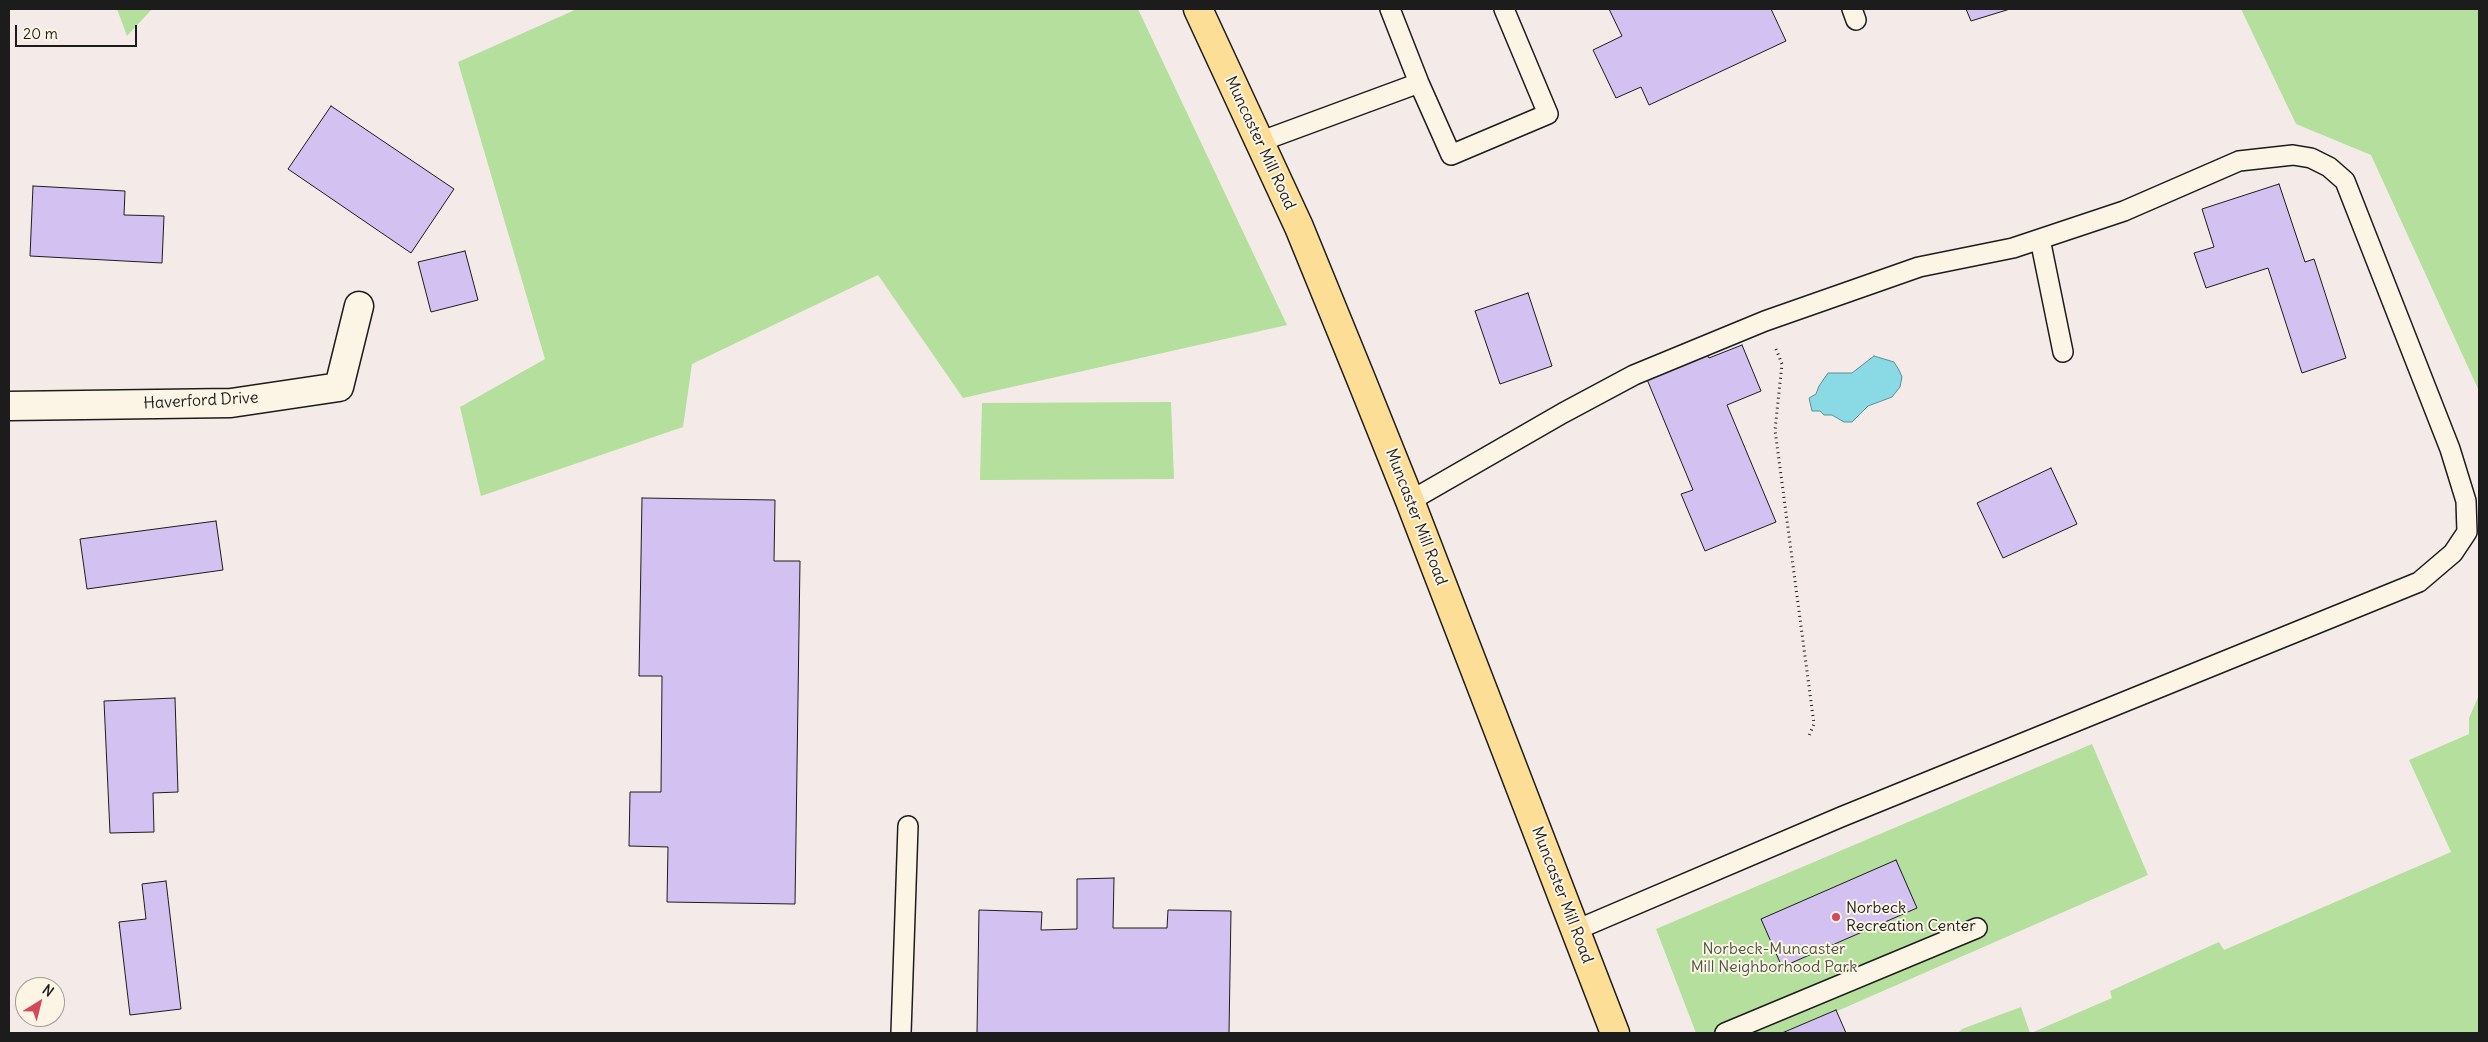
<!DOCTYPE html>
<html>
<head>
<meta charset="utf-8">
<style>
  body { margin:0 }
  #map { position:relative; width:2488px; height:1042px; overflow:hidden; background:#f4ebe8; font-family:Delius,sans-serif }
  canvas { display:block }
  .frame { position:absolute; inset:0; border:10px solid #1c1c1c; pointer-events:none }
  .north { position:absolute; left:15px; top:977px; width:50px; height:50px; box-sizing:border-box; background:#fcf5e5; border:1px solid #a29e95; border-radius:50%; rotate:36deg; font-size:14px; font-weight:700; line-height:20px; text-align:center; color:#1c1c1c }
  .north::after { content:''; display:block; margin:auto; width:18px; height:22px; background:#d1495b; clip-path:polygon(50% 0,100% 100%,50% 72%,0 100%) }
  .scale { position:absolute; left:15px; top:25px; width:122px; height:22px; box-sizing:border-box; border:2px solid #1c1c1c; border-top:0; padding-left:6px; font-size:15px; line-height:18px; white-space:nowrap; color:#1c1c1c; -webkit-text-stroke:4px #fcf5e5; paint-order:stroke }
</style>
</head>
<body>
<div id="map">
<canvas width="2488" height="1042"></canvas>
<div class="frame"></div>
<div class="north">N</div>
<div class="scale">20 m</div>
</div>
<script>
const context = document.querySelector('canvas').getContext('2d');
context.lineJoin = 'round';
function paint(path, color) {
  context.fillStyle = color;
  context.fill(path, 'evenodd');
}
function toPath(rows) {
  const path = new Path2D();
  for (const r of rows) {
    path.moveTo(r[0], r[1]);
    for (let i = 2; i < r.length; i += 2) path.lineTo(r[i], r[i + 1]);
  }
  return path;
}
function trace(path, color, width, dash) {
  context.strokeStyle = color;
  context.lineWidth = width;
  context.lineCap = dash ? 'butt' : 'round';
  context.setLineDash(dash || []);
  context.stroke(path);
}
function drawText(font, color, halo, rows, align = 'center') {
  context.font = font + ' Delius,sans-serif';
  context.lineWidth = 4;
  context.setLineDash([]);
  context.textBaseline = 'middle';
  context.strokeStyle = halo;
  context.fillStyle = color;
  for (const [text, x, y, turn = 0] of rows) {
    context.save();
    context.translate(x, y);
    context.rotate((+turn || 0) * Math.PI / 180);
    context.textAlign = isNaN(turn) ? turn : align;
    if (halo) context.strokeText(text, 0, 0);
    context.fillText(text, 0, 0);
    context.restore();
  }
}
const green = toPath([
  [117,9,152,9,127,36],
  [577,9,1138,9,1287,325,963,398,878,275,692,364,683,427,481,496,460,407,545,359,458,62],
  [2241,9,2479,9,2479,391,2371,155,2296,124],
  [1171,402,1174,479,980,480,982,403],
  [2479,695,2479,1033,2031,1033,2112,998,2110,991,2219,942,2224,950,2451,852,2409,760,2469,734,2469,718],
  [2092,744,2148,875,1787,1033,1696,1033,1656,929],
  [2021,1007,2030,1033,1958,1033,1962,1029]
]);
const water = toPath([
  [1874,356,1894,362,1899,370,1902,377,1900,387,1892,397,1868,406,1852,422,1844,422,1832,415,1824,415,1820,411,1812,411,1809,398,1816,394,1819,386,1828,373,1852,373,1874,356]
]);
const building = toPath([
  [1609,9,1771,9,1786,41,1649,105,1641,87,1616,98,1593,50,1622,36,1609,9],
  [1966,9,2010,9,1971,21,1966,9],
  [331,106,454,189,411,253,288,169,331,106],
  [2279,184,2305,262,2314,259,2346,358,2302,373,2268,268,2206,288,2194,253,2214,247,2202,209,2279,184],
  [33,186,125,191,124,215,164,216,162,263,30,256,33,186],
  [465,251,478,300,431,312,418,262,465,251],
  [1528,293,1552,366,1500,384,1475,311,1528,293],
  [1742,345,1761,391,1727,405,1776,522,1705,551,1681,494,1693,490,1646,377,1706,353,1709,358,1742,345],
  [2051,468,2077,524,2003,558,1977,503,2051,468],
  [642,498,775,500,774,561,800,561,795,904,667,902,668,847,629,846,630,792,661,792,662,676,639,676,642,498],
  [216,521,223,570,87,589,80,539,216,521],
  [175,698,178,792,153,793,154,832,110,833,104,701,175,698],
  [1896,860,1917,908,1782,967,1761,919,1896,860],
  [1114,878,1113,928,1167,928,1168,910,1231,911,1229,1033,977,1033,979,910,1042,912,1041,930,1077,929,1077,879,1114,878],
  [166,881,181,1009,130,1015,119,922,146,919,142,884,166,881],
  [1836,1010,1846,1033,1782,1033,1836,1010]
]);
const path = toPath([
  [1776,349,1782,364,1775,430,1814,724,1809,736]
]);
const lane = toPath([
  [1390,9,1419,83,1451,155,1548,114,1504,9],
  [1852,9,1856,20],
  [1259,142,1419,83],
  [2040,239,2063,352],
  [1410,501,1563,413,1634,375,1765,321,1919,267,2013,248,2124,211,2239,161,2293,155,2311,158,2329,167,2345,181,2450,449,2466,501,2467,532,2453,553,2419,582,1841,817,1576,930],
  [901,1033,908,826],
  [1725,1033,1977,928]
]);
const street = toPath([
  [9,406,231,403,339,387,359,306]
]);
const primary = toPath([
  [1198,9,1299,227,1361,379,1410,501,1615,1033]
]);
const markers = [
  [1836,917,5,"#d1495b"]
];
const streetNames = [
  ["Muncaster Mill Road",1260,143,65],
  ["Haverford Drive",201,401,-3],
  ["Muncaster Mill Road",1416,517,69],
  ["Muncaster Mill Road",1562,895,69]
];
const poiNames = [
  ["Norbeck",1846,908],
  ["Recreation Center",1846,926]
];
const parkNames = [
  ["Norbeck-Muncaster",1774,949],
  ["Mill Neighborhood Park",1774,967]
];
paint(green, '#b4df9c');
paint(water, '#8adae6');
trace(water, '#5e8e95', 1);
paint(building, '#d3c1f2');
trace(building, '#1c1c1c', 1);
trace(lane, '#1c1c1c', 22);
trace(street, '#1c1c1c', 31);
trace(primary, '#1c1c1c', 31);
trace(path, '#1c1c1c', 3, [1, 4]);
trace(lane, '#fcf5e5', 19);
trace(street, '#fcf5e5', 28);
trace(primary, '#fdde96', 28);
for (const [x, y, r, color] of markers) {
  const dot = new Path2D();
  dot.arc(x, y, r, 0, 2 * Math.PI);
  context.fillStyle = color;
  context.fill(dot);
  trace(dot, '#fcf5e5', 2);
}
drawText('16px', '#1c1c1c', '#fcf5e5', streetNames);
drawText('16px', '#1c1c1c', '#fcf5e5', poiNames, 'left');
drawText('16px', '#4a5642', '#fcf5e5', parkNames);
</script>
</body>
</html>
